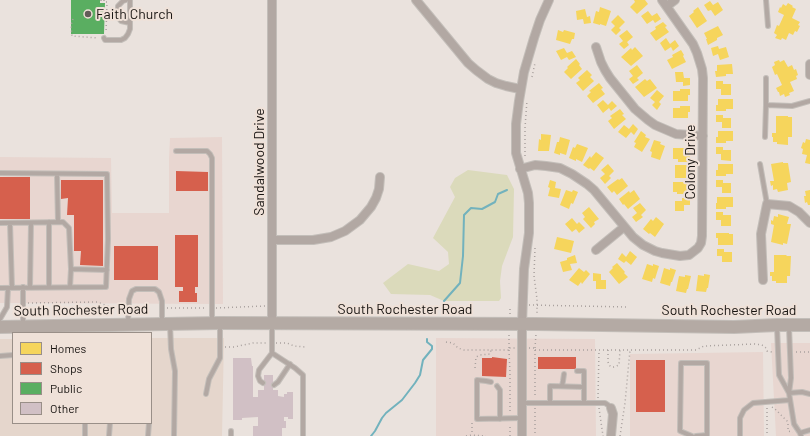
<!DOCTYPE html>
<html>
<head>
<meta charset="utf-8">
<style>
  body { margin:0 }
  #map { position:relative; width:810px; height:436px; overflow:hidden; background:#eae2dd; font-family:Barlow,sans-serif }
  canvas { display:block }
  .legend { position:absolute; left:12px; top:332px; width:140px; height:92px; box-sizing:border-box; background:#efe1d8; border:1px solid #998f88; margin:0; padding:5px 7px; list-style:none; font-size:12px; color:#181411 }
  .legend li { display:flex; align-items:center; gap:8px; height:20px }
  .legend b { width:20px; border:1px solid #998f88 }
</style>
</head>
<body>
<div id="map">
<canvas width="810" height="436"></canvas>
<ul class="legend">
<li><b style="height:11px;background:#f6d55c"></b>Homes</li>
<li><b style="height:11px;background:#d6604d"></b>Shops</li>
<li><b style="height:11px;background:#5aae61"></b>Public</li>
<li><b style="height:11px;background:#d1c0c5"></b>Other</li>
</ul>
</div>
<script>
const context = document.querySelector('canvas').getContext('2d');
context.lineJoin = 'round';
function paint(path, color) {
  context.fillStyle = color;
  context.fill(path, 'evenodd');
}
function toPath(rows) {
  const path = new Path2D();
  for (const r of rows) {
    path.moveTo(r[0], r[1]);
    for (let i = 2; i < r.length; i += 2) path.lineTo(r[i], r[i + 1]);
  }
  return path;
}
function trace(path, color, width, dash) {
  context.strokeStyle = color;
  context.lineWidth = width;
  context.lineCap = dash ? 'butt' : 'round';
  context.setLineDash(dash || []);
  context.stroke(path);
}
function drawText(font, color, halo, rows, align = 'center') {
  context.font = font + ' Barlow,sans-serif';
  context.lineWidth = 4;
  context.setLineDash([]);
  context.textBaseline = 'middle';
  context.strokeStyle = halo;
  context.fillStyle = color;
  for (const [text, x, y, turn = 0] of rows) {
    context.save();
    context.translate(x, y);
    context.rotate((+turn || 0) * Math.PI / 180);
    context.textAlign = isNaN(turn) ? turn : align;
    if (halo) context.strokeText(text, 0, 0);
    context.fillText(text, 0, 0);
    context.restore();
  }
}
const commercial = toPath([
  [222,137,223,304,0,303,0,157,111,158,112,213,169,213,169,158,170,138],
  [436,338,595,339,596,436,436,436],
  [771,343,810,343,810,436,776,436],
  [763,352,764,436,630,436,630,354]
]);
const built = toPath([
  [151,338,224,338,222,436,0,436,0,339,13,339,13,423,151,423]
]);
const green = toPath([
  [468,170,507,175,514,189,513,237,502,266,500,281,501,298,499,301,444,301,430,295,391,294,383,283,408,264,439,271,449,264,448,252,433,238,455,197,450,187,455,178]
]);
const homes = toPath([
  [634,0,645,0,648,4,637,14,630,7,635,2],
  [710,1,713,5,718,2,723,10,715,16,711,10,708,11,704,5],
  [788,3,793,6,792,7,796,9,792,18,800,22,798,25,800,26,797,32,795,31,793,35,789,33,786,40,782,38,781,40,775,38,777,35,774,33,777,25,779,26,784,15,778,12,780,7,781,8,783,4,786,6],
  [600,7,611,11,606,26,600,24,600,25,593,23,596,11,599,12],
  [698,7,707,21,697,28,689,16,694,12,693,11],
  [585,9,587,17,590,16,591,23,584,24,583,19,577,20,576,11],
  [648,11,652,16,657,13,661,19,655,23,653,20,647,24,641,16],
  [618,15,625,22,619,28,621,30,616,35,611,30,615,26,611,22],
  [663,22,667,26,665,27,669,32,656,41,650,33,656,29,655,27],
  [718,26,723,35,717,38,717,40,708,45,706,39,707,39,704,33],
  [558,30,563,32,564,30,575,33,574,39,572,39,570,44,556,40],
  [627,30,633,37,627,42,629,45,624,49,619,44,623,41,619,36],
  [666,38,670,44,675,40,679,46,673,51,671,47,665,51,660,43],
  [718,46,719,49,726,47,729,57,720,60,718,54,713,56,711,48],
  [635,47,643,56,631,66,621,57,631,48,632,50],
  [564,48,567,53,572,51,576,57,569,60,567,57,561,60,556,51],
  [681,50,684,55,683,56,686,62,672,69,667,60,673,57,672,55],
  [576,59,580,64,579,65,582,69,571,79,564,72,568,68,567,67],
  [779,60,780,62,784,60,788,67,792,65,794,70,796,69,798,75,796,76,797,79,790,82,794,91,789,93,790,95,785,97,784,94,780,96,779,92,778,92,776,88,782,85,777,74,775,75,772,67,775,65,774,62],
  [732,64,733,74,726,74,726,76,716,77,715,71,717,71,717,65],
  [637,65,643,73,637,78,639,80,633,84,629,79,633,76,629,71],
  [587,70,592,75,590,77,594,81,583,91,576,83,580,80,578,78],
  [675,72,683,72,684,78,690,78,690,85,683,86,683,82,676,82],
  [645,79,647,81,650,79,657,88,644,97,635,87],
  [716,81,723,81,723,84,731,84,731,95,721,95,721,89,716,89],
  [599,83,603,88,601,89,605,94,593,103,587,96,591,92,589,91],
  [680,89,690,89,690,95,688,95,688,101,673,101,673,91,680,91],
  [657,90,664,96,659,102,661,104,657,110,652,105,655,102,650,98],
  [718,99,733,99,733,109,726,109,726,111,716,111,716,105,718,105],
  [603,100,608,105,612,101,617,106,611,111,609,108,603,113,597,105],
  [680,106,690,106,690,112,688,112,688,118,673,118,673,108,680,108],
  [620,109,624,114,622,115,626,119,614,129,608,121,612,118,610,116],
  [716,115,723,115,723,118,731,118,731,128,722,128,722,122,716,122],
  [776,116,788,116,788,117,792,117,792,137,788,137,788,145,777,144,777,142,773,142,773,137,772,137,772,133,776,133],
  [633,124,638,129,634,135,631,132,626,138,618,132,624,125,629,129],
  [641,131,646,135,645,137,650,139,642,152,634,147,636,143,634,142],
  [718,131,733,131,733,141,726,141,726,143,716,143,716,137,718,137],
  [541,134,551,135,549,151,538,151,539,139,541,140],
  [560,137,570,140,566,155,560,153,560,155,554,153,557,142,559,142],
  [806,139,810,140,810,164,805,163,807,155,802,154,803,149,801,148,803,142,805,143],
  [654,140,661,142,660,144,665,146,660,160,651,157,652,152,650,151],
  [577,144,588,148,582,162,576,159,576,161,569,158,573,147,575,148],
  [716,147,723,147,723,150,731,150,731,161,721,160,721,154,716,154],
  [673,148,689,148,689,154,690,154,690,162,678,162,678,159,673,159],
  [596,152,604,158,594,171,590,168,589,169,583,165,590,156,591,158],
  [783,162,783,163,788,163,791,182,787,183,788,190,778,192,777,189,773,190,773,185,771,186,770,181,774,181,771,164],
  [608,164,614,171,609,176,611,178,605,184,600,178,605,174,601,170],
  [718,164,733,164,733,174,726,174,726,176,716,176,716,170,718,170],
  [675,165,690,165,690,172,686,172,686,178,675,178],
  [622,178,628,186,617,195,614,191,612,193,607,187,618,179,619,180],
  [550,180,556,182,555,188,561,189,559,198,548,196,550,188,548,187],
  [716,180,723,180,723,183,731,183,731,193,722,193,722,187,716,187],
  [673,182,688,182,688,188,690,188,690,194,677,194,677,192,673,192],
  [566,190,572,192,573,190,578,192,573,204,571,203,569,209,560,205],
  [634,190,640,199,628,209,624,204,623,205,619,199,629,191,630,193],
  [810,190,810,205,808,205,807,202,805,203,804,196,806,196,805,191],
  [717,197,733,197,733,207,726,207,726,209,716,209,716,203,717,203],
  [682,198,690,198,690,205,684,205,684,211,675,211,675,201,682,201],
  [640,203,646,210,641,215,643,217,636,222,632,217,637,213,633,208],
  [589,207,599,219,594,222,595,224,591,228,583,219,585,217,582,213],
  [716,212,723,212,723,215,731,215,731,226,721,226,721,220,716,220],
  [778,214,789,217,787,224,791,224,787,244,783,243,783,245,771,242,774,225,771,224,771,220,773,221,774,216,778,217],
  [656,217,664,224,655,237,650,233,649,234,643,229,651,219,653,221],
  [572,218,577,224,579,222,585,228,579,233,576,229,572,232,565,224],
  [716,233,729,233,729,234,733,234,733,245,718,245,718,238,716,238],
  [557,237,574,241,571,253,554,249],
  [717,249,724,249,724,252,732,252,732,262,722,262,722,256,717,256],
  [630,251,637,257,631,265,626,261,624,263,618,259,622,253,626,257],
  [575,255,577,263,570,264,572,270,563,272,560,262,567,260,567,258],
  [774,255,786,255,787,256,791,256,790,276,787,276,787,283,776,283,776,281,772,281,772,276,770,276,770,272,774,272],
  [617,263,625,272,624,273,628,277,619,284,609,272,613,268,612,267],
  [647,264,653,266,653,264,659,266,655,279,653,278,652,282,642,279],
  [579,268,584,272,586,270,590,274,582,284,581,282,578,286,569,280],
  [664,268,670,270,670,268,676,270,672,282,671,282,670,286,660,283],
  [593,273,601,274,601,280,606,280,606,289,596,289,596,281,593,281],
  [704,274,710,275,708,288,707,288,706,292,696,291,698,275,704,276],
  [685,275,691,276,688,289,687,289,686,293,676,291,679,276,685,277]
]);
const shops = toPath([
  [176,171,208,172,208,191,176,191],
  [0,177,30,177,30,219,0,219],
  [61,180,103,180,103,266,80,265,81,251,74,251,74,215,67,215,68,198,61,199],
  [175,235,198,235,198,287,195,287,195,293,197,293,197,302,179,302,179,291,183,291,183,287,175,287],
  [114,246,158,246,158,280,114,280],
  [492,357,507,359,506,377,482,376,482,358,492,358],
  [538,357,576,357,576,369,538,369],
  [636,360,665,360,665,412,636,412]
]);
const public = toPath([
  [71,0,100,0,100,3,105,3,104,34,71,34]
]);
const stream = toPath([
  [444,301,460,283,463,256,464,215,471,208,482,209,495,202,498,194,507,190],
  [371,436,375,431,382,418,386,413,402,400,415,383,420,375,423,360,432,349,432,346,427,342,427,339]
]);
const building = toPath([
  [233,358,251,358,252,366,253,366,253,397,258,397,258,390,264,390,264,375,273,375,273,390,278,390,278,396,284,397,284,394,287,394,287,392,293,392,293,419,288,419,288,417,284,417,284,421,286,421,286,428,282,428,282,436,253,436,253,426,258,426,258,417,242,418,242,420,233,420]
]);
const path = toPath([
  [104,0,104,2,107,2,106,33],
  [101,1,101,0],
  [73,19,71,25,72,36,98,38],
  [532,77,535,63],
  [525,156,525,128,527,100],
  [535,248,534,276,537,299,537,314],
  [28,303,97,302,113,308],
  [529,305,628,307],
  [167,308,207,308],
  [216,308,265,306],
  [510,314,510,306],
  [446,342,453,343,458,348,464,350,509,350,509,348,516,348],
  [276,343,287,343,294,346,305,347],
  [225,347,234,347,253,343,266,343],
  [509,348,509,334],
  [529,348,535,348,535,350,696,350,704,346,755,344,762,345,766,348,767,351,772,352],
  [535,348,536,334],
  [509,350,510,373,510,412],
  [535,350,535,398],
  [608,350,608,362,609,365,611,367,614,367,619,365,620,350],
  [796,352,810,352],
  [475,368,476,357,480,355,490,354,491,350],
  [598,398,599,350],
  [772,407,775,409,788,422,788,431,793,432],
  [535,408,535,436],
  [599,408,603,436],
  [767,408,767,436],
  [472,423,472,435],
  [466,436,472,435,486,436],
  [510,436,510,424],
  [620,436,625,403,630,350]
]);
const service = toPath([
  [126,0,123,1,118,6,118,17,121,21,130,23],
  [766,0,768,26],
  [104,38,105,40,121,40,125,38,128,34,130,29,130,0],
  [766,105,792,106,810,101],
  [765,137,766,105,766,78],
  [176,151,207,151,210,154,212,158,212,323],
  [760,164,767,204],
  [0,173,107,174,108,239,106,287,0,288],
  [57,174,58,222],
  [49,222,49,287],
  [0,223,63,222,69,228,71,269,107,270],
  [10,223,12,288],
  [23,287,23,326],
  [30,287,31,223],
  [70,287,71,269],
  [0,319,7,307,8,288],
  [128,323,129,299,132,291,136,289,155,289,159,292,162,301,162,323],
  [170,324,171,349,175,371,174,436],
  [272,324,272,353,295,368,303,375,303,436],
  [777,327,779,375,789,393],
  [789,327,791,378,789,393,794,424,800,433,801,436],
  [0,356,13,355],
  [577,371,584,371,584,387],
  [491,382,486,381,477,380,477,419,522,418],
  [263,383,260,381,258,376,259,370,272,353],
  [274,385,278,382,290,364],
  [497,386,500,390,500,419],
  [562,386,563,381,564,374],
  [789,393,802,392,810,394],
  [206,394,209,379,220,358,220,325],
  [522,403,605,403,608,405,611,408],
  [550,403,550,386,584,387,584,403],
  [800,433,810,430],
  [85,436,85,423],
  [109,436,110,423],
  [148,436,149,423],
  [231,436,231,431],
  [692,436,680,431,681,363,707,363,707,435,696,436],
  [740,436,740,418,744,410,753,403,790,400]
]);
const minor = toPath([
  [416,0,468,63,476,70,488,79,496,83,506,86,520,89],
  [667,6,675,0],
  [596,47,601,62,605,70,610,78,635,109,648,120,655,125,676,134,703,136],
  [810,64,810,75],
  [520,169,535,165,546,166,560,168,572,174,587,184,594,190,633,237,643,245,655,251,662,253,680,256,689,255,698,248,701,243,702,236,703,78,702,69,697,53,693,44,662,0],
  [272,240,313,240,331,237,345,231,360,220,371,207,376,198,379,189,380,177],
  [596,250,624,227],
  [763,280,761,234,767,204,789,206,799,212,810,223],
  [272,323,272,0],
  [522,436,522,324,524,269,529,233,529,203,528,193,516,153,516,124,519,101,524,72,534,38,540,20,549,0],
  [611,436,613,414,611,408]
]);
const primary = toPath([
  [0,327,220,323,536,324,734,327,777,325,810,325]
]);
const markers = [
  [88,14,4,"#625c58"]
];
const poiNames = [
  ["Faith Church",96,14]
];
const streetNames = [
  ["Sandalwood Drive",259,162,-90],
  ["Colony Drive",690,162,-90],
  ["South Rochester Road",405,309],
  ["South Rochester Road",81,310,-1],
  ["South Rochester Road",729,310]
];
paint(commercial, '#e8d6d0');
paint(built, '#e5d6cc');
paint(green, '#dbdabb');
paint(homes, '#f6d55c');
paint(shops, '#d6604d');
paint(public, '#5aae61');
trace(stream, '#72b2bd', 2);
paint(building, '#d1c0c5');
trace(service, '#c3beb9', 6);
trace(minor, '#c3beb9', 10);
trace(primary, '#c3beb9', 14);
trace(path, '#a9a19e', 1.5, [1, 3]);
trace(service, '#b2a8a3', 4);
trace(minor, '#b2a8a3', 8);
trace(primary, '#b4aaa4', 12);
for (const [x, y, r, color] of markers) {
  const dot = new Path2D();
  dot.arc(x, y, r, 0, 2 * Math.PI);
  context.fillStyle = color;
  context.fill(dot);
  trace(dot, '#efe1d8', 1.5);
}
drawText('14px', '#181411', '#efe1d8', poiNames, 'left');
drawText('14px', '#181411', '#efe1d8', streetNames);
</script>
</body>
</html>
